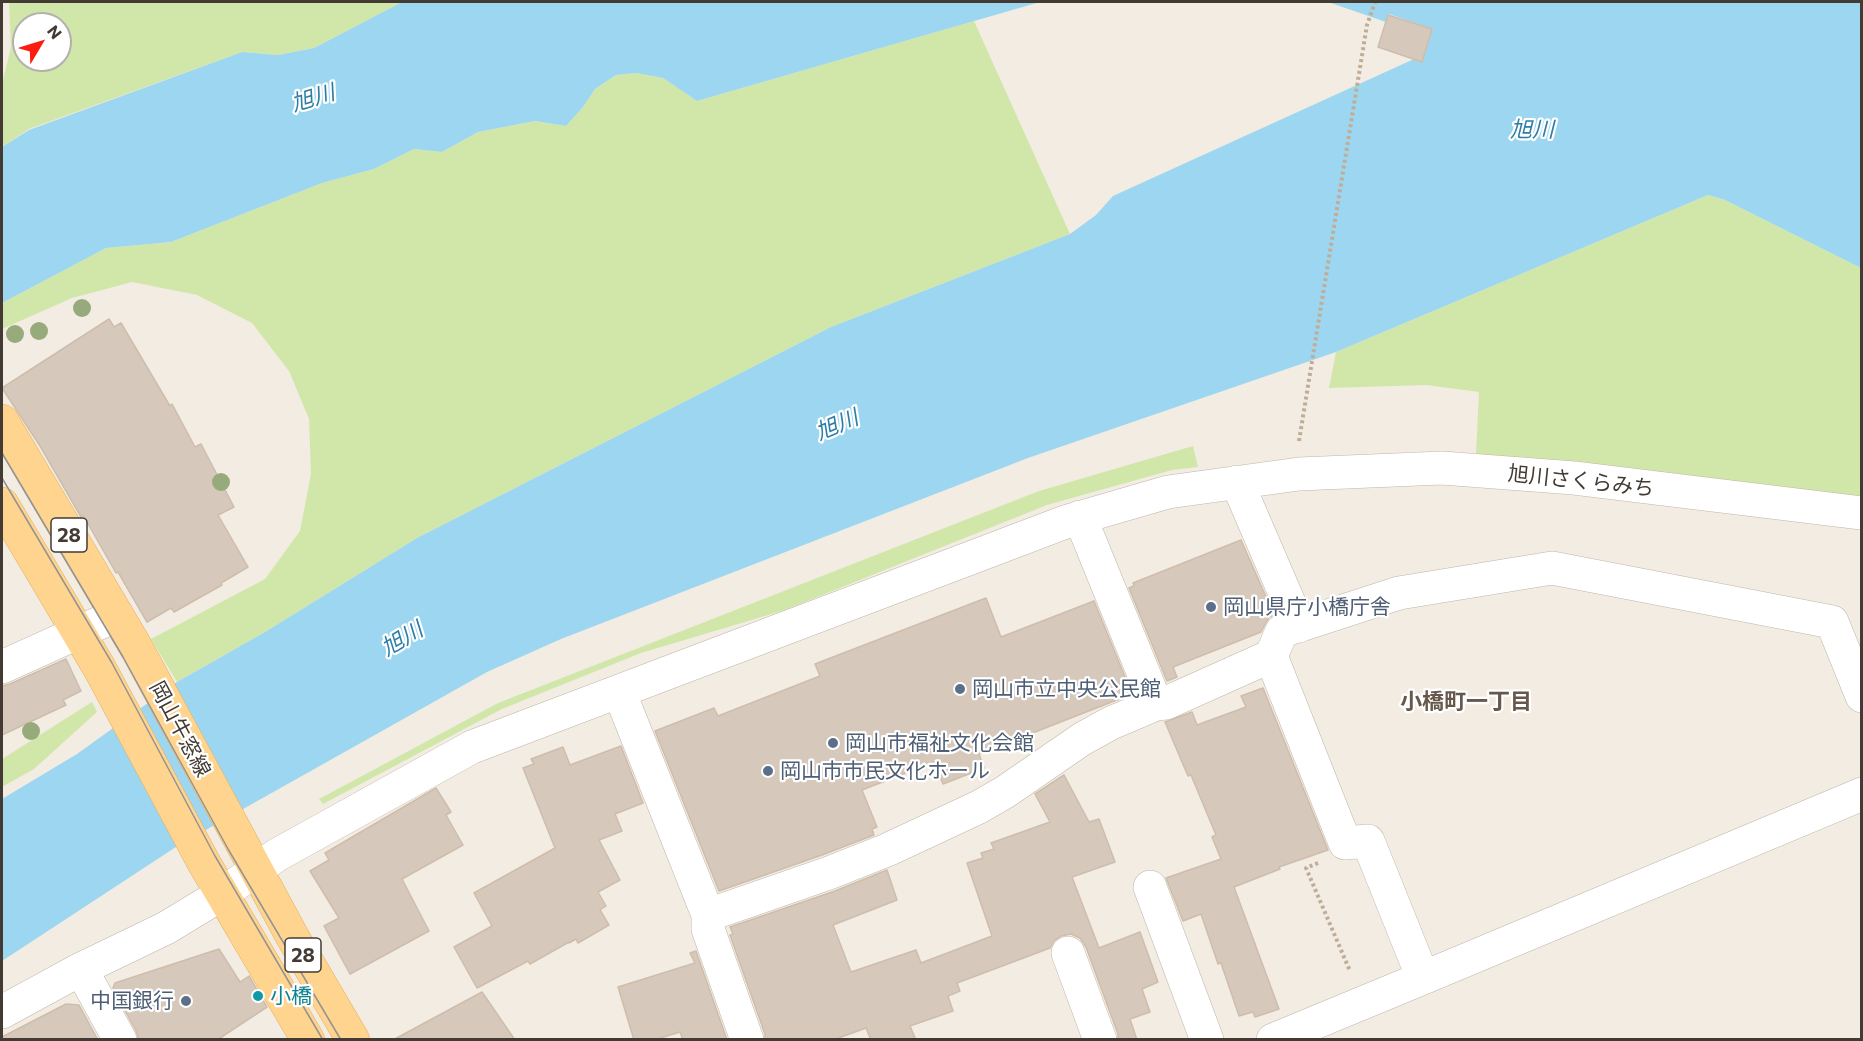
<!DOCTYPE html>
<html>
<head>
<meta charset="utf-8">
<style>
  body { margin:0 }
  #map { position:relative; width:1863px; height:1041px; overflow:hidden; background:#f2ece3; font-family:Commissioner,sans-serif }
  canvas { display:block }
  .frame { position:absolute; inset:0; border:3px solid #433b33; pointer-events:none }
  .north { position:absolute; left:12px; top:12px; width:60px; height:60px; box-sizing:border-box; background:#fff; border:2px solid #b4b1ad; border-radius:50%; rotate:52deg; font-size:16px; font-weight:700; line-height:24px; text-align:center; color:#433b33 }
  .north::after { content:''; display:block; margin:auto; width:21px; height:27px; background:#fb1d10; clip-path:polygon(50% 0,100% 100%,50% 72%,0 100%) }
</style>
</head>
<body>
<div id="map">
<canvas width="1863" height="1041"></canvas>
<div class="frame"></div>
<div class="north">N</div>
</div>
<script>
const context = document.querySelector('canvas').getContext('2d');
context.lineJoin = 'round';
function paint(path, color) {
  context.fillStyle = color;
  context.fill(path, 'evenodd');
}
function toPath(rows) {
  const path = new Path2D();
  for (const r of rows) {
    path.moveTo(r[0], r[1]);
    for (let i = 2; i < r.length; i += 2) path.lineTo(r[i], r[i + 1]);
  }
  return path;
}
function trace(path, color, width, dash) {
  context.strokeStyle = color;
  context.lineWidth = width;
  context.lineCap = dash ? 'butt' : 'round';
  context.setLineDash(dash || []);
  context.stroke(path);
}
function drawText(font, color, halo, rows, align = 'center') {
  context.font = font + ' Commissioner,"Noto Sans JP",sans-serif';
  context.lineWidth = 4.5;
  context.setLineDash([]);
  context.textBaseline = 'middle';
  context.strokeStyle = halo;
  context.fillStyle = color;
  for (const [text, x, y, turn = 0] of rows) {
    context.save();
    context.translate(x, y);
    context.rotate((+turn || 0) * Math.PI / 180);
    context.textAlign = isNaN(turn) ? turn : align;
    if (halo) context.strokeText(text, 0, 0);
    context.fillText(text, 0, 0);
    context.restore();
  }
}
const green = toPath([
  [9,2,402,2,314,48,278,55,242,52,29,129,2,147,2,84,11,47],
  [24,24,60,24,60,60,24,60],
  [974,21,1070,234,831,327,417,538,265,632,177,682,151,639,265,579,300,531,311,474,309,419,289,371,252,323,197,295,132,282,72,298,2,329,2,303,106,248,171,242,322,183,374,169,414,149,442,152,478,132,535,121,566,126,583,107,595,89,616,75,636,73,663,78,697,101],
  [1708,195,1725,200,1861,268,1861,500,1476,454,1479,392,1426,385,1329,388,1336,352],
  [1193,446,1198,467,1172,470,1047,505,785,610,641,653,502,709,323,804,319,799,498,703,1039,491],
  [92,702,97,712,34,769,2,787,2,759]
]);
const water = toPath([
  [402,2,1040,2,697,101,663,78,636,73,616,75,595,89,583,107,566,126,535,121,478,132,442,152,414,149,374,169,322,183,171,242,106,248,2,303,2,147,29,130,242,52,278,55,314,48],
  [1328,2,1861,2,1861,268,1725,200,1708,195,1336,352,1028,458,561,639,487,672,179,845,2,961,2,799,77,754,177,682,265,632,417,538,831,327,1070,234,1096,215,1113,196,1414,59,1422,61,1432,29,1389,14,1386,22]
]);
const building = toPath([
  [1388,15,1432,29,1422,62,1378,47,1388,15],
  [109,319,114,327,121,323,170,406,172,404,195,447,201,444,234,507,218,515,248,567,221,583,222,585,174,612,171,608,147,622,118,572,116,573,83,515,81,517,40,446,2,388,109,319],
  [1241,540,1274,615,1269,617,1261,632,1173,667,1177,677,1167,681,1129,588,1134,586,1133,583,1241,540],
  [986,598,1001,637,1094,601,1132,694,979,754,984,768,943,784,934,762,862,790,877,827,872,829,874,835,822,855,719,891,655,731,714,708,718,716,820,676,815,664,986,598],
  [66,659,81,691,63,700,66,705,2,735,2,686,10,684,66,659],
  [1263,688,1328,850,1279,867,1280,869,1234,887,1279,1009,1255,1017,1253,1012,1239,1016,1221,963,1218,964,1201,914,1183,921,1166,878,1221,859,1212,837,1216,835,1191,775,1188,776,1165,722,1192,712,1197,725,1246,707,1241,696,1263,688],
  [621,746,643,803,615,814,622,831,599,840,620,880,598,892,606,906,600,910,609,925,578,943,576,939,569,943,569,942,530,964,528,961,477,988,454,947,492,926,474,893,555,848,523,768,534,764,531,759,563,747,570,765,621,746],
  [1064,775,1089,822,1099,819,1115,862,1072,877,1099,948,1140,932,1158,982,1142,989,1150,1012,1130,1019,1137,1040,1118,1040,1118,1034,1086,947,1080,938,1071,934,1061,936,1054,941,1050,948,957,983,960,991,948,996,953,1011,910,1026,916,1040,871,1040,866,1028,833,1040,765,1040,765,1034,730,935,733,934,730,927,835,891,887,870,897,900,833,925,851,972,916,950,921,963,992,936,967,863,983,858,981,853,994,849,991,843,1050,822,1035,794,1064,775],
  [436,788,451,812,446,815,463,845,402,879,429,931,350,974,324,926,339,918,310,871,329,860,325,853,436,788],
  [219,949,240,982,249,976,267,1007,217,1040,139,1040,136,1031,113,988,115,983,219,949],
  [696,951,727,1040,683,1040,680,1032,654,1040,634,1040,618,987,695,963,690,953,696,951],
  [482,992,515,1040,393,1040,482,992],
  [66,1004,79,1005,98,1040,2,1040,2,1037,66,1004]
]);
const path = toPath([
  [1299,441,1367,25,1375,2],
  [1318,863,1306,868,1350,971]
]);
const minor = toPath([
  [1237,482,1299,626],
  [1080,517,1156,704],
  [2,667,117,615],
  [619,691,708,915,708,929,747,1040],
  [1150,887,1207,1040],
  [708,915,829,873,887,850,979,807,1005,792,1082,739,1111,723,1156,704,1166,703,1271,656],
  [1068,953,1100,1040],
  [81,969,120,1040],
  [1423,978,1368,841,1345,843,1271,656,1282,631,1399,593,1552,568,1832,622,1862,696],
  [2,1012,81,969,166,928,222,894,277,855,472,747,1068,521,1168,492,1299,474,1442,468,1574,478,1862,513],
  [1273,1040,1423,978,1862,794]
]);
const major = toPath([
  [2,421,137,649,292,936,353,1040],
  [2,504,100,669,204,863,308,1040]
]);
const tram = toPath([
  [2,453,123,657,228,849,341,1040],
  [2,478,112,663,215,856,323,1040]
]);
const trees = [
  [82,308],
  [39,331],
  [15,334],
  [221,482],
  [31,731]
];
const markers = [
  [1211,607,6,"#5c6f8a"],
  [960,689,6,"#5c6f8a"],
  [833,743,6,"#5c6f8a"],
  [768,771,6,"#5c6f8a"],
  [258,996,6,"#0f9aa8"],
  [186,1001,6,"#5c6f8a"]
];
const shields = [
  [69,535,36],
  [303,955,36]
];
const shieldNames = [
  ["28",69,535],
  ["28",303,955]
];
const streetNames = [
  ["旭川さくらみち",1581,481,6],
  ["岡山牛窓線",180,729,62]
];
const serviceNames = [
  ["岡山県庁小橋庁舎",1223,607],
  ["岡山市立中央公民館",972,689],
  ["岡山市福祉文化会館",845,743],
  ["岡山市市民文化ホール",780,771],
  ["中国銀行",174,1001,"right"]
];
const cultureNames = [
  ["小橋",270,996]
];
const waterNames = [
  ["旭川",313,98,-17],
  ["旭川",1532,130],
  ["旭川",837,425,-23],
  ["旭川",402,639,-31]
];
const neighbourhoodNames = [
  ["小橋町一丁目",1466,702]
];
paint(green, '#d1e7aa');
paint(water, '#9dd6f0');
paint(building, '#d6c9bb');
trace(building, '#cebdab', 1.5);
trace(minor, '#c0b5a8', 34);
trace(major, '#e4af5f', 34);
trace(path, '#bfad97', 4, [3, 3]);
trace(minor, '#fff', 33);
trace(major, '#ffd48e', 33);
trace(tram, '#939393', 1.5);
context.fillStyle = '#97aa7c';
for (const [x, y] of trees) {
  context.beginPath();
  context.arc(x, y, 9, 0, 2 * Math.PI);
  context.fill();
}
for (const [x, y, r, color] of markers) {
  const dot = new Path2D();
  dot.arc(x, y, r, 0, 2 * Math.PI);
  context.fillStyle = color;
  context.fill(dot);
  trace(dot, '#fff', 2);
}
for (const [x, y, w] of shields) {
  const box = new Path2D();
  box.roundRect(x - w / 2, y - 17, w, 34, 4.5);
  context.fillStyle = '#fff';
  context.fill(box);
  trace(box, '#433b33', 1.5);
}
drawText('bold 20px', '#433b33', null, shieldNames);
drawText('21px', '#433b33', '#fff', streetNames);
drawText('21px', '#4e5e75', '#fff', serviceNames, 'left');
drawText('21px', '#0d838f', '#fff', cultureNames, 'left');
drawText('italic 22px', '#2c7ea7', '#fff', waterNames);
drawText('bold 22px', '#66584a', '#fff', neighbourhoodNames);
</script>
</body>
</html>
